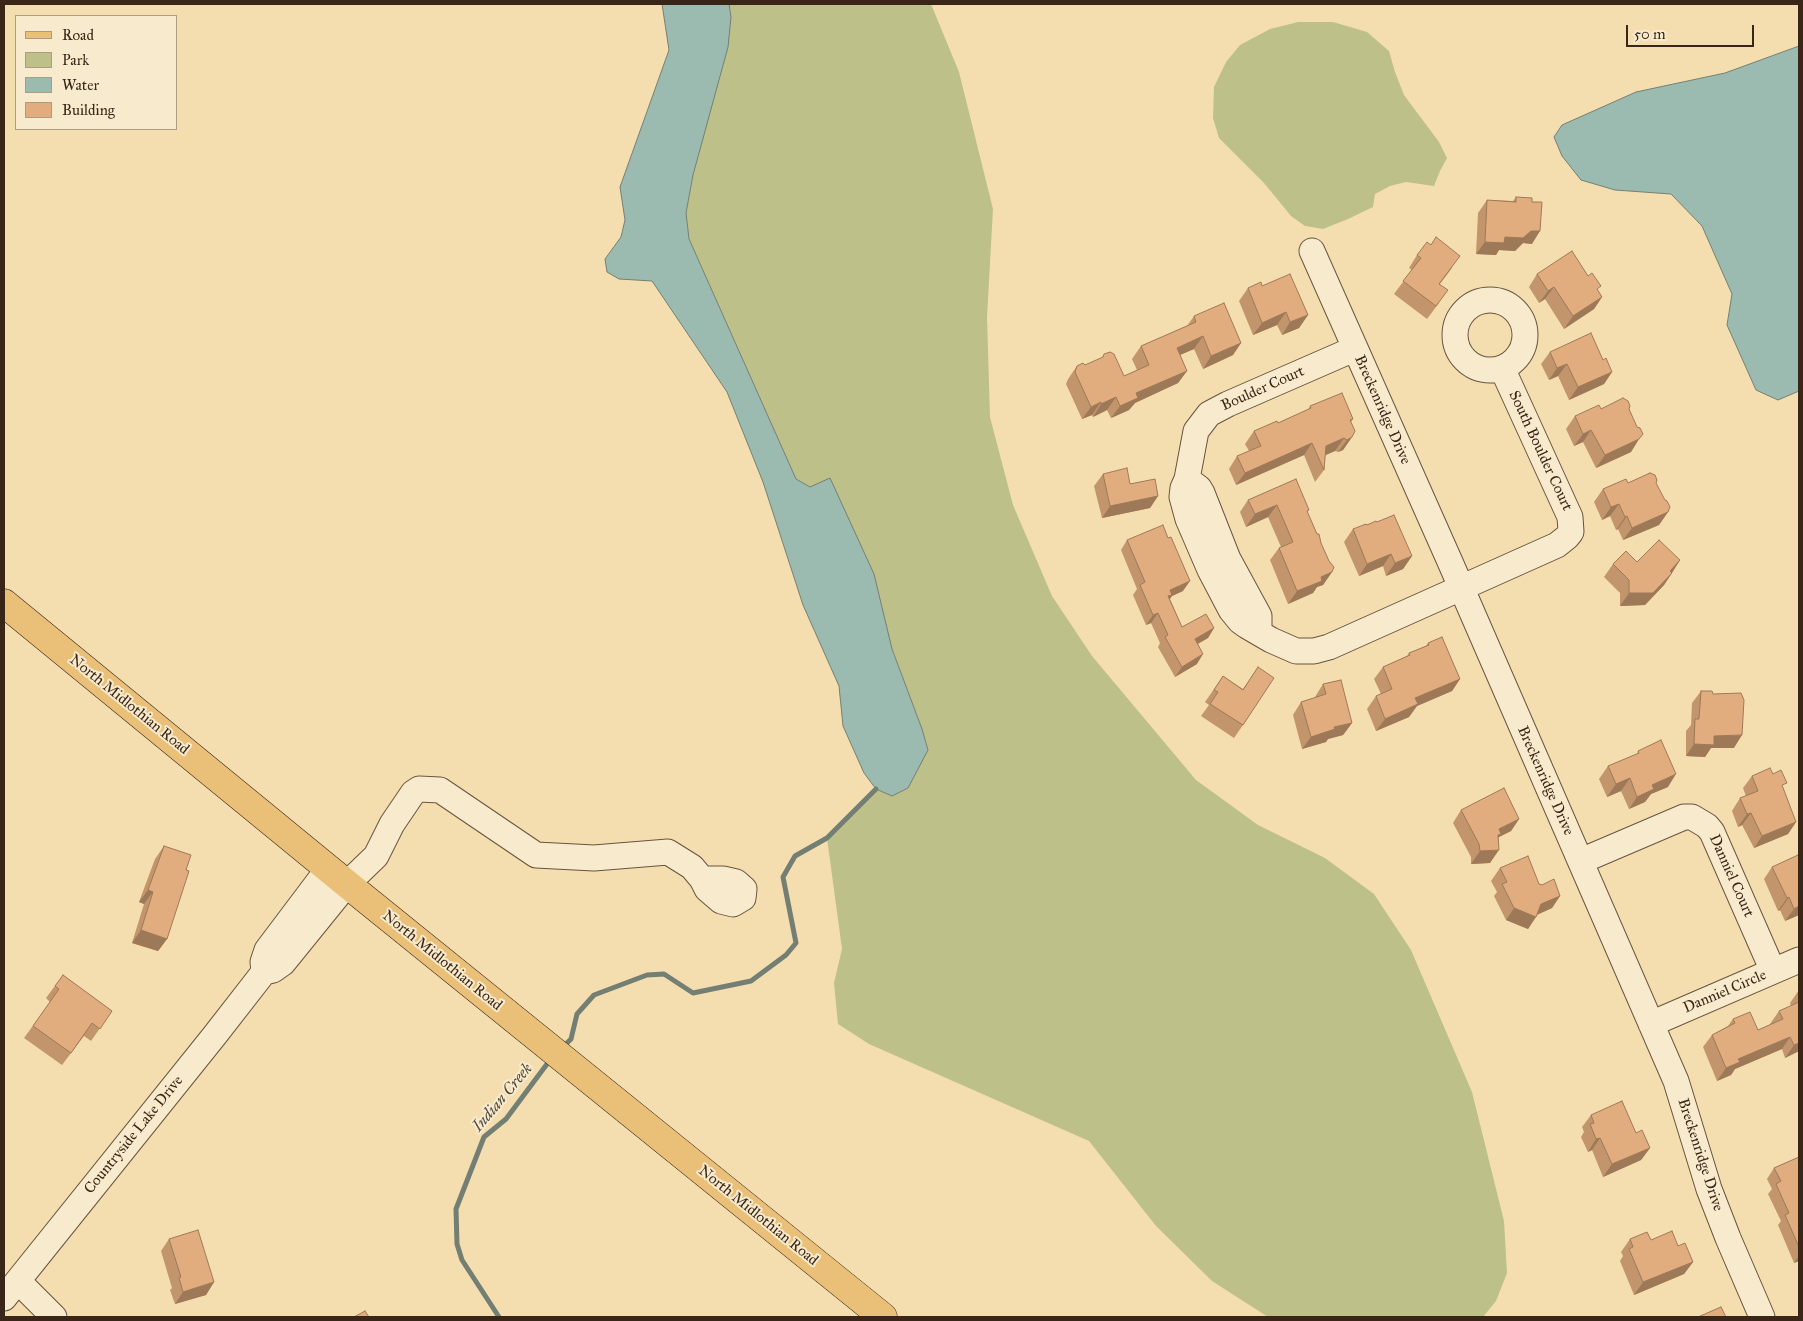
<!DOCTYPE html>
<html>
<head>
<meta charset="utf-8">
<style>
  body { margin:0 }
  #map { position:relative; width:1803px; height:1321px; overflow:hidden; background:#f4deb0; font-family:"IM FELL Great Primer",serif }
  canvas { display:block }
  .frame { position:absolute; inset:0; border:5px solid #392619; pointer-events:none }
  .legend { position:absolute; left:15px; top:15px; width:162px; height:115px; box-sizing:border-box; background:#f8eacc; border:1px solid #ac9c84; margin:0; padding:6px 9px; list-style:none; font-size:15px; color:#392619 }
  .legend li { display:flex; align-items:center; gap:10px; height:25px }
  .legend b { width:25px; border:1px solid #ac9c84 }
  .scale { position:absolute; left:1626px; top:25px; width:128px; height:22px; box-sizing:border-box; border:2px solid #392619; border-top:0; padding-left:6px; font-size:15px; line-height:18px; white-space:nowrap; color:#392619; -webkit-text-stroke:4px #f8eacc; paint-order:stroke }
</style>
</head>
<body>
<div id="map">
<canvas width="1803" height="1321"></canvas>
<div class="frame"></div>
<ul class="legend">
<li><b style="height:6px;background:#eabf78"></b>Road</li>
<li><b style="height:14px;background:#bec089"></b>Park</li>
<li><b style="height:14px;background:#9cbbb0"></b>Water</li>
<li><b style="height:14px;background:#e2ad7e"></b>Building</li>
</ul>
<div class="scale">50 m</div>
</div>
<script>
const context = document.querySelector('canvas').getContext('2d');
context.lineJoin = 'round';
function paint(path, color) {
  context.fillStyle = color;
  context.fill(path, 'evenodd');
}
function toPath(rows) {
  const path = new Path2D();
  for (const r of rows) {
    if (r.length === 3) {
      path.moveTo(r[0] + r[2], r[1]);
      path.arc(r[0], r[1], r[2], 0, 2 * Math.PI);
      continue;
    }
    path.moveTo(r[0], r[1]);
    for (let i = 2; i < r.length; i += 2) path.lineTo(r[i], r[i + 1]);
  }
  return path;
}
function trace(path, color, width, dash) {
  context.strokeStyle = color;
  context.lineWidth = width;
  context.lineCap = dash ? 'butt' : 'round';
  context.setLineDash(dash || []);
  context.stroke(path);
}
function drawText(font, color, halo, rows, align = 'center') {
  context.font = font + ' "IM FELL Great Primer",serif';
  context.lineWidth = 4;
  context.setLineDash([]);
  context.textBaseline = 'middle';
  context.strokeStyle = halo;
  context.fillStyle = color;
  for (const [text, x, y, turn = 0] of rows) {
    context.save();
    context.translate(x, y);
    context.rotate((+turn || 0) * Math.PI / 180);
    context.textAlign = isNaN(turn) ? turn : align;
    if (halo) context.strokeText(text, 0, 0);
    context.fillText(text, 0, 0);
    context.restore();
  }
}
const green = toPath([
  [729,4,931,4,959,72,993,209,987,317,990,417,1013,505,1052,596,1092,656,1196,780,1258,825,1325,858,1374,894,1411,950,1472,1092,1504,1221,1507,1273,1496,1301,1483,1317,1268,1317,1212,1281,1156,1226,1089,1141,869,1044,838,1024,834,983,842,949,827,838,876,789,892,796,928,750,922,729,892,649,810,487,796,480,689,239,686,213,693,175,731,17],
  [1298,22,1333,22,1367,32,1389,51,1395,72,1404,95,1439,142,1447,158,1440,171,1434,186,1406,182,1390,186,1375,194,1373,207,1348,219,1323,229,1305,226,1291,216,1264,183,1219,138,1213,118,1214,87,1226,62,1240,45,1270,29]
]);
const water = toPath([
  [662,4,729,4,731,17,728,47,693,175,686,213,689,239,796,479,810,487,830,478,874,574,892,649,922,729,928,750,908,788,892,796,876,789,864,773,843,726,839,686,803,605,763,482,727,392,652,281,619,279,607,272,605,259,621,237,625,220,620,187,669,50,662,4],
  [1799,46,1799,391,1778,400,1756,390,1727,325,1732,294,1702,226,1671,194,1615,190,1581,180,1562,156,1554,137,1562,125,1636,92,1725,73,1799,46]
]);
const stream = toPath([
  [563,1047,571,1039,577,1014,594,995,647,975,664,974,693,993,751,981,786,955,796,943,783,877,795,856,827,838,876,789],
  [499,1317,462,1260,457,1244,456,1209,484,1137,506,1119,550,1060]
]);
const minor = toPath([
  [1312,251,1451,564,1676,1081,1709,1189,1728,1238,1762,1317],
  [1490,335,35],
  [1354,349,1228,404,1209,414,1196,431,1187,479,1183,488,1182,497,1188,519,1210,570,1231,610,1240,621,1247,626,1271,640,1296,651,1314,651,1329,647,1557,545,1567,537,1571,532,1570,517,1502,368],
  [1187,479,1199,488,1202,493,1228,559,1259,616,1259,632],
  [1581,861,1684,817,1692,817,1707,826,1712,832,1773,971],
  [264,972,273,970,283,963,347,884,376,856,392,824,413,793,419,789,440,790,536,855,594,858,668,852,692,867,702,879,707,889,721,901,733,904,743,898,744,889,736,882,723,879,702,879],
  [1651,1024,1799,960],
  [18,1281,54,1317],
  [4,1298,215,1035,264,972,263,962,267,950,328,869]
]);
const major = toPath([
  [4,603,347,884,883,1317]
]);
const wall = toPath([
  [1516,197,1532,244,1523,243,1515,251,1499,250,1496,255,1476,254,1478,213,1487,200,1513,201],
  [1417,255,1452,268,1440,284,1439,303,1427,319,1394,294,1412,270,1409,268],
  [1537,274,1598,291,1602,297,1594,309,1564,329,1545,299,1539,303,1529,287],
  [1262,286,1308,315,1299,328,1282,335,1277,325,1253,335,1239,301,1248,288],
  [1194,316,1241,343,1233,355,1203,369,1194,349,1180,355,1187,371,1178,383,1135,403,1129,410,1111,418,1107,410,1093,417,1092,415,1082,419,1066,384,1068,379,1077,366,1085,365,1102,358,1104,354,1124,376,1137,370,1132,359,1141,346,1187,326],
  [1550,352,1603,360,1612,372,1604,384,1569,400,1558,376,1549,380,1541,364],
  [1310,406,1353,419,1351,422,1352,437,1343,450,1338,452,1335,451,1325,455,1324,470,1315,482,1304,455,1236,485,1229,469,1237,456,1249,451,1245,444,1254,431,1278,423,1308,410],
  [1629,409,1639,439,1631,452,1596,468,1583,442,1574,446,1566,429,1575,416],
  [1103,474,1158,496,1150,508,1102,518,1094,486],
  [1628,483,1656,483,1668,512,1659,525,1623,540,1618,529,1616,530,1610,516,1602,520,1594,502,1603,489],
  [1248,500,1309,510,1307,512,1321,543,1332,572,1323,585,1317,587,1313,593,1288,604,1270,560,1279,548,1281,547,1268,517,1246,527,1240,512],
  [1377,522,1412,556,1403,569,1386,576,1383,566,1359,576,1344,542,1353,529],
  [1127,540,1183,591,1172,596,1170,599,1182,627,1214,628,1208,638,1198,644,1197,664,1175,677,1158,647,1160,643,1151,623,1146,625,1133,595,1137,589,1121,550],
  [1680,560,1664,585,1645,605,1620,606,1620,593,1604,577,1613,564,1637,562],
  [1428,643,1460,679,1452,691,1417,706,1409,717,1376,731,1367,709,1376,696,1381,694,1374,679,1383,667,1407,656,1409,653,1426,646],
  [1258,667,1243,725,1234,738,1201,716,1209,705,1205,702,1223,676,1243,689],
  [1323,684,1352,723,1343,735,1328,739,1326,742,1302,749,1293,715,1301,702,1315,698,1315,697],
  [1701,691,1734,748,1711,748,1705,757,1686,756,1686,731,1691,725,1692,703],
  [1638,751,1668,787,1651,794,1645,802,1629,809,1621,791,1607,797,1599,779,1608,766,1637,754],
  [1773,774,1783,788,1796,822,1788,834,1754,848,1742,825,1738,827,1732,811,1740,798,1746,796,1743,788,1752,776],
  [1461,810,1519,819,1511,831,1499,837,1498,839,1490,863,1471,864,1471,857,1453,823],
  [164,846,186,870,167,939,158,951,132,943,144,904,139,902,155,859],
  [1799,856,1799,915,1785,921,1780,910,1778,911,1764,879,1772,867],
  [1500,868,1539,884,1560,896,1552,908,1537,915,1528,929,1506,920,1494,896,1497,892,1491,881],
  [63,975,112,1011,91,1041,84,1036,62,1065,24,1038,50,1002,46,998],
  [1799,990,1799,1051,1785,1058,1782,1049,1735,1069,1731,1075,1717,1081,1703,1047,1712,1035,1728,1026,1733,1019,1758,1030,1771,1024,1770,1024,1779,1011,1791,1006,1790,1003],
  [1591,1115,1636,1133,1650,1148,1641,1160,1603,1177,1592,1150,1588,1152,1581,1137,1584,1132,1582,1127],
  [1799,1157,1799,1261,1794,1263,1778,1225,1781,1221,1768,1194,1772,1189,1767,1179,1774,1168],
  [169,1239,214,1282,206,1295,175,1304,170,1290,172,1288,161,1251],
  [1630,1239,1651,1240,1678,1246,1693,1262,1684,1274,1634,1295,1620,1261,1623,1256,1621,1252]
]);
const shadedWall = toPath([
  [1531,231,1540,231,1532,244,1523,243,1515,251,1499,250,1496,255,1476,254,1485,242],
  [1554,287,1545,299,1539,303,1548,291],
  [1602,297,1594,309,1564,329,1573,316],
  [1286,312,1277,325,1253,335,1262,323],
  [1308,315,1299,328,1282,335,1290,322],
  [1203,336,1194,349,1168,360,1177,348],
  [1241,343,1233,355,1203,369,1211,356],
  [1567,364,1558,376,1549,380,1557,368],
  [1187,371,1178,383,1135,403,1129,410,1111,418,1120,406,1136,393],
  [1612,372,1604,384,1569,400,1578,387],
  [1116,397,1107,410,1093,417,1101,404],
  [1101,402,1092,415,1082,419,1091,407],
  [1591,430,1583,442,1574,446,1583,434],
  [1352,437,1343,450,1338,452,1347,440],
  [1344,438,1335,451,1319,458,1326,446],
  [1639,439,1631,452,1596,468,1605,455],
  [1312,443,1304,455,1236,485,1245,473],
  [1158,496,1150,508,1102,518,1110,506],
  [1619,504,1610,516,1602,520,1611,507],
  [1277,505,1268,517,1246,527,1255,514],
  [1668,512,1659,525,1623,540,1632,528],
  [1627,516,1618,529,1616,530,1625,517],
  [1391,554,1383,566,1359,576,1367,564],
  [1412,556,1403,569,1386,576,1395,563],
  [1680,560,1672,573,1670,571],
  [1332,572,1323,585,1317,587,1313,593,1288,604,1297,591,1321,577],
  [1672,573,1664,585,1645,605,1620,606,1629,593],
  [1190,581,1183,591,1172,596,1165,605,1170,590],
  [1158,613,1151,623,1146,625,1153,615],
  [1214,628,1208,638,1188,649,1195,639],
  [1203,654,1197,664,1175,677,1182,667],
  [1460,679,1452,691,1417,706,1409,717,1376,731,1385,719,1415,698],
  [1352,723,1343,735,1328,739,1326,742,1302,749,1311,737,1334,727],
  [1742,735,1734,748,1711,748,1705,757,1686,756,1694,744,1714,736],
  [1676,774,1668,787,1651,794,1645,802,1629,809,1637,797,1652,785],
  [1630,778,1621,791,1607,797,1616,784],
  [1751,813,1742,825,1738,827,1747,814],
  [1519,819,1511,831,1499,837,1493,846,1499,829],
  [1796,822,1788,834,1754,848,1762,836],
  [1499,850,1490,863,1471,864,1480,851],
  [148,890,153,892,144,904,139,902],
  [1560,896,1552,908,1534,916,1536,917,1528,929,1506,920,1514,908,1541,904],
  [1789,897,1780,910,1778,911,1787,898],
  [1799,906,1799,915,1785,921,1794,909],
  [141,930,167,939,158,951,132,943],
  [1790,1037,1782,1049,1735,1069,1731,1075,1717,1081,1726,1068,1738,1059],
  [1799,1043,1799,1051,1785,1058,1794,1045],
  [1600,1138,1592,1150,1588,1152,1596,1139],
  [1650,1148,1641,1160,1603,1177,1612,1164],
  [1799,1256,1799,1261,1794,1263],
  [1693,1262,1684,1274,1634,1295,1643,1282],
  [214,1282,206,1295,175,1304,183,1292]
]);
const building = toPath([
  [1516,197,1532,198,1532,202,1542,202,1540,231,1531,231,1523,238,1505,237,1504,243,1485,242,1487,200,1516,202,1516,197],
  [1436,237,1460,256,1439,284,1448,290,1436,306,1403,281,1421,258,1417,255,1427,242,1431,245,1436,237],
  [1572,251,1588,276,1592,273,1601,286,1597,289,1602,297,1573,316,1554,287,1548,291,1537,274,1572,251],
  [1290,274,1308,315,1290,322,1286,312,1262,323,1248,288,1261,282,1262,286,1290,274],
  [1224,303,1241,343,1211,356,1203,336,1177,348,1187,371,1136,393,1138,398,1120,406,1116,397,1101,404,1101,402,1091,407,1075,372,1077,366,1083,363,1085,365,1103,357,1104,354,1110,352,1114,354,1124,376,1149,365,1141,346,1196,322,1194,316,1224,303],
  [1591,333,1603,360,1606,358,1612,372,1578,387,1567,364,1557,368,1550,352,1591,333],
  [1342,393,1353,419,1350,420,1355,431,1352,437,1347,440,1344,438,1326,446,1324,470,1312,443,1245,473,1237,456,1261,446,1254,431,1277,421,1278,423,1311,408,1310,406,1342,393],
  [1623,398,1628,401,1630,406,1629,409,1637,427,1640,428,1643,434,1639,439,1605,455,1591,430,1583,434,1575,416,1599,405,1601,409,1623,398],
  [1127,468,1130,484,1155,479,1158,496,1110,506,1103,474,1127,468],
  [1650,473,1655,475,1657,480,1656,483,1665,500,1667,501,1670,507,1668,512,1632,528,1627,516,1625,517,1619,504,1611,507,1603,489,1626,479,1628,483,1650,473],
  [1296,479,1309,510,1307,511,1317,534,1319,534,1321,543,1329,561,1334,567,1332,572,1321,577,1322,581,1297,591,1279,548,1293,542,1277,505,1255,514,1248,500,1296,479],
  [1394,515,1412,556,1395,563,1391,554,1367,564,1353,529,1366,524,1367,525,1376,521,1377,522,1394,515],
  [1163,525,1168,538,1171,537,1190,581,1170,590,1172,595,1168,596,1182,627,1206,614,1214,628,1195,639,1203,654,1182,667,1165,637,1168,635,1158,613,1153,615,1140,585,1145,582,1127,540,1163,525],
  [1659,540,1680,560,1670,571,1672,573,1653,593,1629,593,1629,580,1613,564,1626,551,1637,562,1659,540],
  [1442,637,1460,679,1415,698,1418,704,1385,719,1376,696,1392,689,1383,667,1410,655,1409,653,1429,645,1428,643,1442,637],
  [1258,667,1274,678,1243,725,1210,704,1218,692,1214,690,1223,676,1243,690,1258,667],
  [1341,680,1352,723,1334,727,1335,729,1311,737,1301,702,1326,694,1323,684,1341,680],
  [1701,691,1712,691,1713,694,1741,693,1744,700,1742,735,1714,736,1714,745,1694,744,1695,719,1699,719,1701,691],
  [1661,740,1676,774,1652,785,1654,789,1637,797,1630,778,1616,784,1608,766,1639,753,1638,751,1661,740],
  [1770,768,1773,774,1781,770,1787,783,1782,785,1796,822,1762,836,1751,813,1747,814,1740,798,1758,791,1752,776,1770,768],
  [1504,788,1519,819,1499,829,1501,834,1498,835,1499,850,1480,851,1479,844,1461,810,1504,788],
  [164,846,191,855,186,870,189,871,167,939,141,930,153,892,148,890,164,846],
  [1798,855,1799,856,1799,906,1794,909,1789,897,1787,898,1772,867,1798,855],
  [1528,856,1539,884,1542,885,1554,879,1560,896,1541,904,1536,917,1514,908,1502,884,1507,882,1500,868,1528,856],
  [63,975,112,1011,100,1029,92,1023,71,1053,33,1026,59,989,55,986,63,975],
  [1799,1002,1799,1043,1794,1045,1790,1037,1738,1059,1740,1062,1726,1068,1712,1035,1735,1023,1733,1019,1750,1012,1758,1030,1783,1019,1779,1011,1799,1002],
  [1622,1101,1636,1133,1642,1130,1650,1148,1612,1164,1600,1138,1596,1139,1590,1124,1594,1123,1591,1115,1622,1101],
  [1799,1157,1799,1247,1785,1215,1789,1213,1776,1184,1781,1181,1774,1168,1799,1157],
  [198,1230,214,1282,183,1292,179,1278,181,1277,169,1239,198,1230],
  [1672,1231,1678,1246,1685,1243,1693,1262,1643,1282,1629,1249,1633,1247,1630,1239,1647,1232,1651,1240,1672,1231],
  [1721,1307,1726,1317,1698,1317,1721,1307],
  [365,1311,369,1317,354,1317,365,1311]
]);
const streetNames = [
  ["Boulder Court",1263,389,-24],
  ["Breckenridge Drive",1382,410,66],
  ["South Boulder Court",1540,451,65],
  ["North Midlothian Road",129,705,39],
  ["Breckenridge Drive",1545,781,66],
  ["Danniel Court",1731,876,66],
  ["North Midlothian Road",442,961,39],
  ["Danniel Circle",1725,992,-23],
  ["Countryside Lake Drive",134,1135,-51],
  ["Breckenridge Drive",1700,1155,72],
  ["North Midlothian Road",758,1216,39]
];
const waterNames = [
  ["Indian Creek",503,1098,-50]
];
paint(green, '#bec089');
paint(water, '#9cbbb0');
trace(water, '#747f74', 1);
trace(stream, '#747f74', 5);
trace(minor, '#68543f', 27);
trace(major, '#392619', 29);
trace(minor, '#f8eacc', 25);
trace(major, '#eabf78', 28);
paint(wall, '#c2956c');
paint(shadedWall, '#9e7958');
paint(building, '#e2ad7e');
trace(building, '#9e7958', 1);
drawText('15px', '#392619', '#f8eacc', streetNames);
drawText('italic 16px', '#524b3f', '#f8eacc', waterNames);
</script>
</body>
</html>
